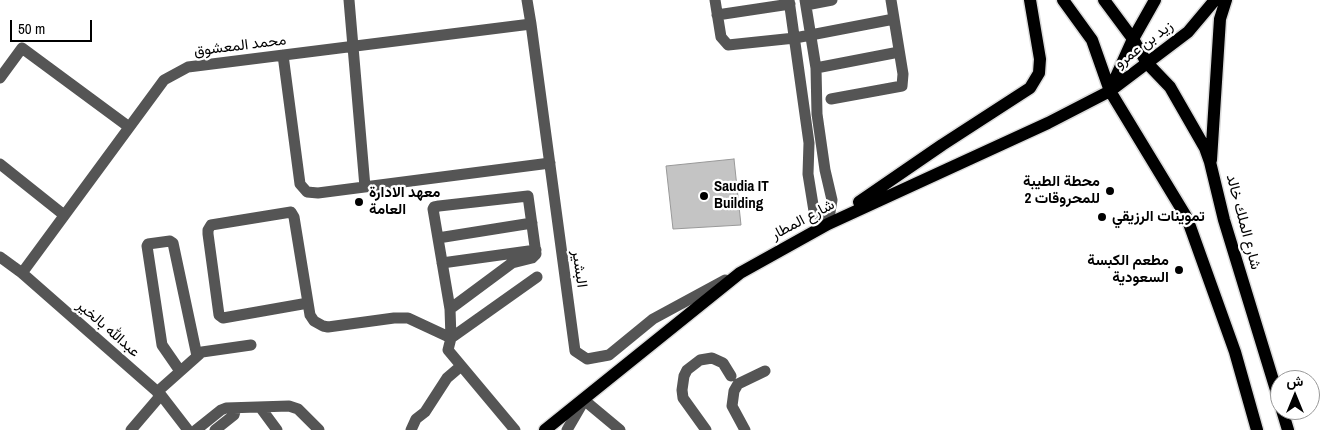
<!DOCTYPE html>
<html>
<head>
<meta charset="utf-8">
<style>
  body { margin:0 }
  #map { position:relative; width:1330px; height:430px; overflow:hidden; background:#fff; font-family:"Archivo Narrow",Vazirmatn,sans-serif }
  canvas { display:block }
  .north { position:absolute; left:1270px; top:370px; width:50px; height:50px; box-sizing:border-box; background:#fff; border:1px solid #999; border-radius:50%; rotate:0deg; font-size:14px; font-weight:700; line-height:20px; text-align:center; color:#000 }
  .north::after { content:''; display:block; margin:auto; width:18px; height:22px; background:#000; clip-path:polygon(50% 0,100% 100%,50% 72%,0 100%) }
  .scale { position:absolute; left:10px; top:20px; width:82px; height:22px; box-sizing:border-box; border:2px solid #000; border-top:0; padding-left:6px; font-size:15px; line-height:18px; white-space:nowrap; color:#000; -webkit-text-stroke:4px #fff; paint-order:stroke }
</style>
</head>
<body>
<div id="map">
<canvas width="1330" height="430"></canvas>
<div class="north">ش</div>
<div class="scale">50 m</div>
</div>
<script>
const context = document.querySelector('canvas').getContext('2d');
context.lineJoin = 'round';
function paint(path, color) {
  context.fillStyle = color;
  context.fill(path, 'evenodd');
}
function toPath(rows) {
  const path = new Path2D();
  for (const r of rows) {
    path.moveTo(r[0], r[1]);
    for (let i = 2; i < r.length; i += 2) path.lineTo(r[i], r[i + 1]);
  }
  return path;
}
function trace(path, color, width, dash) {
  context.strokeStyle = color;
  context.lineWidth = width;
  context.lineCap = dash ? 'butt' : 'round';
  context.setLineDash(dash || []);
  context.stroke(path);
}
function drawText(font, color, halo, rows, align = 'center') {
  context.font = font + ' "Archivo Narrow",Vazirmatn,sans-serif';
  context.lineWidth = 4.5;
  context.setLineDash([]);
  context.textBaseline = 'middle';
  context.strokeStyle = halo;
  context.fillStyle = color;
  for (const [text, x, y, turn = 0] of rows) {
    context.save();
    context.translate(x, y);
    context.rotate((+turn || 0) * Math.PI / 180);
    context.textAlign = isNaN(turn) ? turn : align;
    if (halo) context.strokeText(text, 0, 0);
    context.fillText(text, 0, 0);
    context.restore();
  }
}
const building = toPath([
  [734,159,741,225,673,229,666,166,734,159]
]);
const minor = toPath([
  [349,0,365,187],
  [527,0,531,24,575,351,587,359,609,355,653,319,725,280],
  [715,0,721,37,728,45,795,38,894,19],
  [789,0,809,143,808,174,814,211,828,224],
  [805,0,816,68,817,114,825,170,832,200,828,224],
  [806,5,832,0],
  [717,15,790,4],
  [283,55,300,184,307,192,318,193,550,163],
  [816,68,899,52],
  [0,78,22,48,129,127],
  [831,99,902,86,903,74,891,0],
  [0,164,64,215],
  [438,238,532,223],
  [0,257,22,273,161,395,188,430],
  [442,263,536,250],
  [22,273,164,80,188,67,531,24],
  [308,303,223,318,219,315,208,234,208,230,211,225,291,212,294,217,310,315,314,321,323,326,328,327,394,318,408,318,451,338,537,277],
  [450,309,512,263,532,258,536,254,528,196,439,206,434,207,433,209,450,309,451,338,448,350,515,430],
  [180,371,162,345,147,246,148,244,170,241,173,243,197,356],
  [157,392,202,352,251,345],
  [584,400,620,430],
  [260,407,277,430],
  [131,430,161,395],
  [196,430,221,410,226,408,289,406,298,409,319,430],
  [215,430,234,415,236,408],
  [411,430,416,419,425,412,447,378,461,366],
  [567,430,585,399],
  [706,430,683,398,682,390,684,376,687,370,700,360,712,358,723,363,731,376],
  [745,430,732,406,734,391,738,384,765,371]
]);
const major = toPath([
  [1063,0,1092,40,1110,91,1187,218,1235,352,1257,430],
  [1104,0,1133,39,1147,63,1170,87,1205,148,1210,162,1224,220,1280,403],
  [1111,88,1133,39,1155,0],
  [1211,160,1220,19,1226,0],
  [859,202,942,145,1030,88,1039,73,1040,59,1030,0],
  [1282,410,1288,430],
  [545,430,740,273,828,224,1048,123,1110,91,1188,32,1215,0]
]);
const markers = [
  [1110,191,5,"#000"],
  [704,196,5,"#000"],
  [359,202,5,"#000"],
  [1102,217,5,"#000"],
  [1179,270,5,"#000"]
];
const streetNames = [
  ["زيد بن عمرو",1144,45,-37],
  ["محمد المعشوق",240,46,-7],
  ["شارع المطار",803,220,-28],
  ["شارع الملك خالد",1243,222,75],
  ["البشير",579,269,82],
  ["عبدالله بالخير",108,329,41]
];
const poiNames = [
  ["محطة الطيبة",1100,182,"right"],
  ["2 للمحروقات",1100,199,"right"],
  ["Saudia IT",714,187],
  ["Building",714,204],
  ["معهد الادارة",369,193],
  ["العامة",369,210],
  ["تموينات الرزيقي",1112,217],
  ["مطعم الكبسة",1169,261,"right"],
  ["السعودية",1169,278,"right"]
];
paint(building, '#c4c4c4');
trace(building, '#999', 1);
trace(major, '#dbdbdb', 15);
trace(minor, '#555', 11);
trace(major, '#000', 12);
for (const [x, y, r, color] of markers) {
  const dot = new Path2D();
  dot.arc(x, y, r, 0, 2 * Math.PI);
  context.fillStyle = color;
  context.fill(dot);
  trace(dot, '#fff', 2);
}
drawText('15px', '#000', '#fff', streetNames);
drawText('bold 15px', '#000', '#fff', poiNames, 'left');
</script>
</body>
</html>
